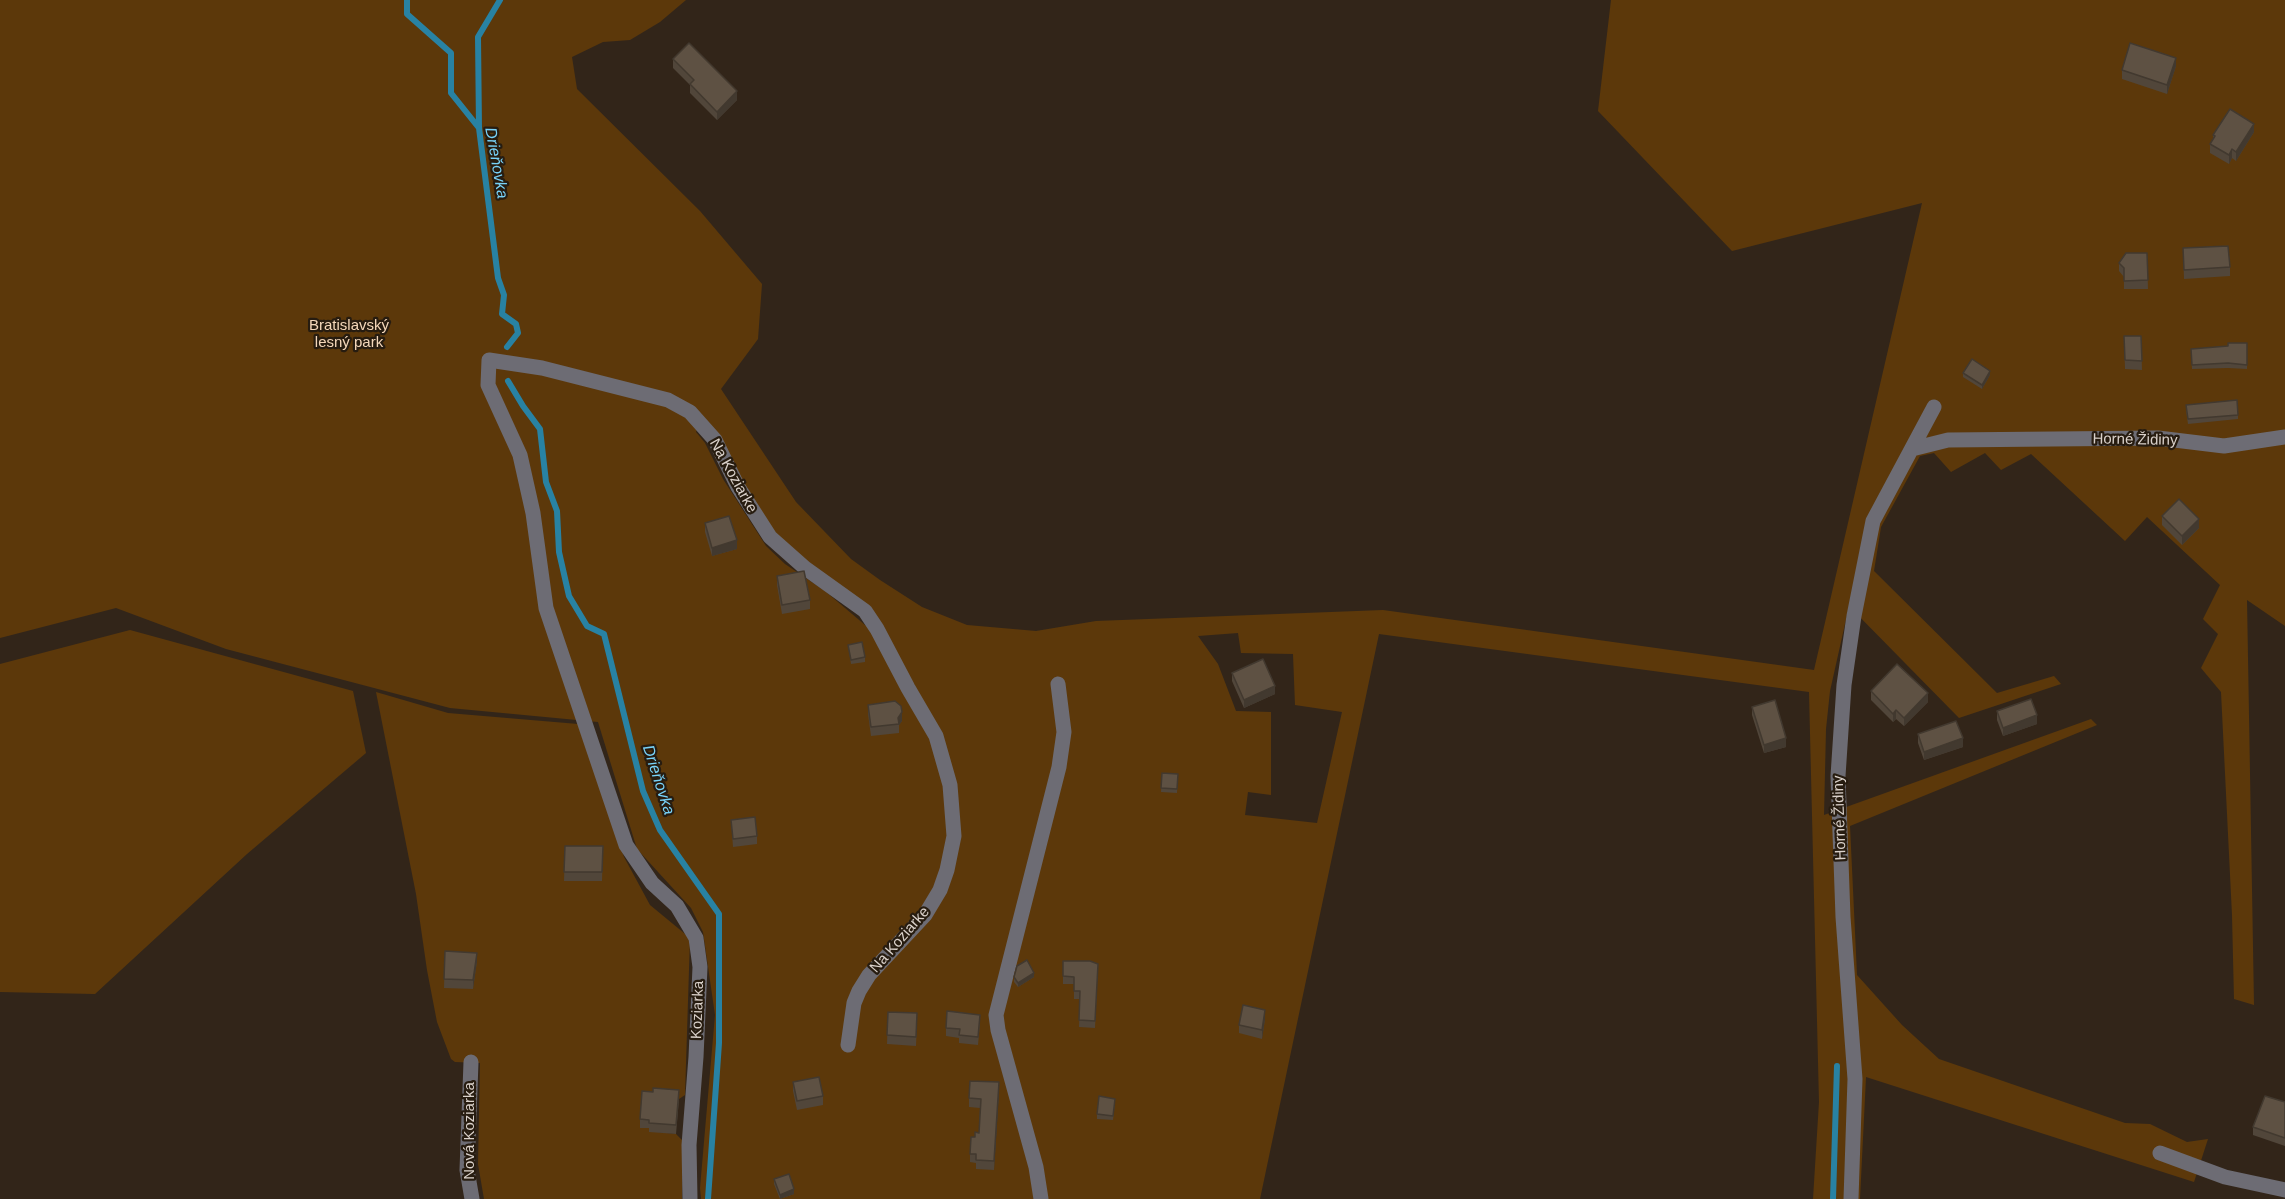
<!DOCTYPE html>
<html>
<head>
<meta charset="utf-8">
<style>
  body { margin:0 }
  canvas { display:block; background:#322519 }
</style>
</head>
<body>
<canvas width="2285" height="1199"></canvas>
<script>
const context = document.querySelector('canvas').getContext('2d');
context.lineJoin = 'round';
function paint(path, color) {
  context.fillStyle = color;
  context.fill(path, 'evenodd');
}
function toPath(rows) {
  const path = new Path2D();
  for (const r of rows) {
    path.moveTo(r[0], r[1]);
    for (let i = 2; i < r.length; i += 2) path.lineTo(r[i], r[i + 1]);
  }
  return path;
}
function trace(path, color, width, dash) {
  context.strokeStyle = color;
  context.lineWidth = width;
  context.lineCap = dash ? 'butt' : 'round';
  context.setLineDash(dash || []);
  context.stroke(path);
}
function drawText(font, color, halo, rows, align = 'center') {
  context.font = font + ' Arial,sans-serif';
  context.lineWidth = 4.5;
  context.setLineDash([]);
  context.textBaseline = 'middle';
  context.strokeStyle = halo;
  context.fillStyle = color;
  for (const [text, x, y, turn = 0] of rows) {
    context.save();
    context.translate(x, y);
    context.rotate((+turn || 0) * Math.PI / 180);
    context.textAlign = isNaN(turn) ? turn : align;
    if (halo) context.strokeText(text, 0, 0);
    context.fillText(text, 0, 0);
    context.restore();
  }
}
const green = toPath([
  [0,0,686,0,660,22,630,40,603,42,572,57,577,89,700,211,762,284,758,339,721,389,796,502,851,559,880,580,922,607,967,625,1036,631,1096,621,1383,610,1814,670,1922,203,1732,251,1598,111,1611,0,2285,0,2285,626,2247,600,2254,1005,2234,999,2232,915,2221,692,2201,668,2218,634,2203,619,2220,585,2147,517,2125,541,2031,454,2001,470,1985,453,1951,472,1934,453,1920,456,1881,527,1874,571,1997,693,2054,676,2061,684,1959,718,1849,606,1830,691,1826,729,1824,815,2091,719,2097,725,1850,826,1857,975,1902,1025,1939,1059,2125,1123,2150,1124,2187,1142,2208,1139,2194,1182,1866,1077,1860,1199,1813,1199,1819,1102,1809,692,1379,634,1260,1199,701,1199,700,1188,715,1015,703,932,691,908,637,849,598,722,450,708,226,649,116,608,0,638],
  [700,422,785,553,876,629,865,625,825,591,785,564,766,546,723,479,705,443,696,432],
  [1238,633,1241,653,1293,654,1295,705,1342,712,1317,823,1245,815,1248,792,1271,795,1271,712,1236,711,1218,664,1198,636],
  [130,630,353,691,366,753,247,854,95,994,0,992,0,664],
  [376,692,448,713,578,724,624,857,650,905,690,938,685,1095,679,1099,654,1097,649,1131,676,1134,683,1141,682,1199,484,1199,478,1164,480,1063,455,1062,451,1059,437,1022,427,970,416,894]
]);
const stream = toPath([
  [407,0,407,14,451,53,451,93,479,128,498,278,504,295,502,314,516,324,518,333,507,347],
  [479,128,478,37,500,0],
  [508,381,523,406,540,429,546,482,557,511,559,552,569,596,587,626,604,634,643,791,660,830,719,914,719,1043,708,1199],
  [1833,1199,1837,1066]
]);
const minor = toPath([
  [1912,449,1948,440,2158,438,2224,446,2285,437],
  [471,1062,467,1170,472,1199],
  [2160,1153,2225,1177,2285,1190],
  [690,1199,689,1145,696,1057,700,967,696,938,677,906,652,883,626,845,546,608,533,513,520,455,488,385,489,360,542,368,668,400,690,412,715,440,738,487,770,537,805,568,865,611,877,629,908,688,936,736,950,785,954,836,947,870,940,890,925,915,869,975,859,991,854,1003,848,1045],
  [1041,1199,1036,1167,998,1030,996,1015,1059,767,1064,732,1058,684],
  [1851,1199,1855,1079,1843,917,1838,776,1844,685,1854,616,1873,521,1934,407]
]);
const wall = toPath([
  [673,59,737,100,717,120,690,93,690,85,673,68],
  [2176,66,2167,94,2122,79,2122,70],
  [2254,132,2236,161,2232,158,2229,164,2210,153,2210,144,2213,139,2213,135],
  [2183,248,2230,267,2230,276,2184,279],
  [2147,253,2148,289,2124,289,2124,277,2119,271,2119,263],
  [2124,336,2141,336,2142,370,2125,369],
  [2247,343,2247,369,2228,368,2192,369,2191,349,2228,346],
  [1963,373,1990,375,1982,389,1963,377],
  [2186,410,2238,415,2238,419,2188,424],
  [2162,516,2199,528,2182,545,2162,525],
  [705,523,737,549,712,556,705,532],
  [777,576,810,600,810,609,782,614,777,585],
  [848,645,865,657,865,662,851,664],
  [1232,673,1275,694,1244,708,1232,681],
  [1871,691,1928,702,1904,726,1896,719,1893,722,1871,700],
  [868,705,902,721,899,725,899,733,871,736,868,714],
  [1752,707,1786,747,1764,753,1752,715],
  [1997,711,2037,724,2003,736,1997,720],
  [1918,734,1963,747,1924,760,1918,743],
  [1162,773,1178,774,1177,793,1161,792],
  [731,820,757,836,757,844,733,847],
  [565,846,603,846,602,881,564,881],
  [445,951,477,961,473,989,444,988],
  [1063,961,1098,964,1095,1028,1079,1027,1080,999,1074,999,1074,984,1063,984],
  [1014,977,1034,977,1018,987,1014,982],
  [888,1012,917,1022,916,1046,887,1044],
  [1265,1019,1262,1039,1239,1033,1239,1025],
  [980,1023,978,1045,959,1043,959,1038,946,1036,946,1028],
  [793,1082,823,1096,823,1105,797,1110,793,1091],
  [999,1091,994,1170,976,1169,976,1163,970,1162,970,1154,975,1137,979,1133,980,1108,969,1107,969,1098],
  [679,1099,676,1134,649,1132,649,1128,640,1128,640,1119],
  [2285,1102,2285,1146,2253,1135,2253,1127],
  [1115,1103,1113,1120,1097,1119,1097,1114],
  [774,1179,794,1194,780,1199,774,1184]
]);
const shadedWall = toPath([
  [2176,58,2176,66,2167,94,2167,85],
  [737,91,737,100,717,120,717,112],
  [2254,124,2254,132,2236,161,2236,152],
  [2232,149,2232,158,2229,164,2229,155],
  [1990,371,1990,375,1982,389,1982,385],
  [2199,519,2199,528,2182,545,2182,536],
  [737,540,737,549,712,556,712,548],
  [1275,686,1275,694,1244,708,1244,700],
  [1928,693,1928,702,1904,726,1904,718],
  [1896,710,1896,719,1893,722,1893,714],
  [902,712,902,721,899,725,898,718],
  [2037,715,2037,724,2003,736,2003,728],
  [1786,738,1786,747,1764,753,1764,745],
  [1963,738,1963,747,1924,760,1924,752],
  [477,953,477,961,473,989,473,980],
  [1034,973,1034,977,1018,987,1018,983],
  [1265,1010,1265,1019,1262,1039,1262,1030],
  [999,1082,999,1091,994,1170,994,1161],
  [794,1189,794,1194,780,1199,780,1195]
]);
const building = toPath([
  [689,43,737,91,717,112,690,84,694,80,673,59,689,43],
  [2130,43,2176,58,2167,85,2122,70,2130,43],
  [2230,109,2254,124,2236,152,2232,149,2229,155,2210,144,2215,136,2213,135,2230,109],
  [2228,246,2230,267,2184,270,2183,248,2228,246],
  [2126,253,2147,253,2148,280,2124,281,2124,268,2119,263,2126,253],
  [2124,336,2141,336,2142,361,2125,360,2124,336],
  [2228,343,2247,343,2247,365,2228,363,2192,365,2191,349,2228,346,2228,343],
  [1972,359,1990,371,1982,385,1963,373,1972,359],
  [2237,400,2238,415,2188,419,2186,405,2237,400],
  [2179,499,2199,519,2182,536,2162,516,2179,499],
  [729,516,737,540,712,548,705,523,729,516],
  [804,571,810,600,782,605,777,576,804,571],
  [862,642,865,657,851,660,848,645,862,642],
  [1263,659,1275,686,1244,700,1232,673,1263,659],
  [1897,664,1928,693,1904,718,1896,710,1893,714,1871,691,1897,664],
  [2031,699,2037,715,2003,728,1997,711,2031,699],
  [1775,700,1786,738,1764,745,1752,707,1775,700],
  [895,701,901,706,902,712,898,718,899,724,871,727,868,705,895,701],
  [1956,721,1963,738,1924,752,1918,734,1956,721],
  [1162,773,1178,774,1177,789,1161,788,1162,773],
  [755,817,757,836,733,839,731,820,755,817],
  [565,846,603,846,602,872,564,872,565,846],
  [445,951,477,953,473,980,444,979,445,951],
  [1027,960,1034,973,1018,983,1014,977,1017,966,1027,960],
  [1063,961,1090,961,1098,964,1095,1021,1079,1020,1080,991,1074,991,1074,977,1063,976,1063,961],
  [1243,1005,1265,1010,1262,1030,1239,1025,1243,1005],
  [947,1011,980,1015,978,1037,959,1035,960,1029,946,1028,947,1011],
  [888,1012,917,1013,916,1037,887,1035,888,1012],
  [819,1077,823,1096,797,1101,793,1082,819,1077],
  [970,1081,999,1082,994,1161,976,1160,976,1154,970,1154,971,1137,975,1137,975,1132,979,1133,981,1099,969,1098,970,1081],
  [653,1088,679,1090,676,1125,649,1123,649,1120,640,1119,642,1091,653,1092,653,1088],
  [1099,1096,1115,1099,1113,1116,1097,1114,1099,1096],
  [2265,1096,2285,1102,2285,1138,2253,1127,2265,1096],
  [789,1174,794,1189,780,1195,774,1179,789,1174]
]);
const parkNames = [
  ["Bratislavský",349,326],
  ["lesný park",349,343]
];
const streetNames = [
  ["Horné Židiny",2135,440,1],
  ["Na Koziarke",733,476,61],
  ["Horné Židiny",1840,818,-92],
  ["Na Koziarke",900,940,-49],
  ["Koziarka",698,1010,-88],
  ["Nová Koziarka",470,1131,-90]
];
const waterNames = [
  ["Drieňovka",496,163,80],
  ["Drieňovka",658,780,72]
];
paint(green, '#5c380a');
trace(stream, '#2882a3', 6);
trace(minor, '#6d6c74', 15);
paint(wall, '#51463a');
paint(shadedWall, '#42392f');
paint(building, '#5e5143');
trace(building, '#42392f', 1.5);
drawText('15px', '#f4d7ba', '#271c10', parkNames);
drawText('15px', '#dad1ca', '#271c10', streetNames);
drawText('italic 16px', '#78d2f8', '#271c10', waterNames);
</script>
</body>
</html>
